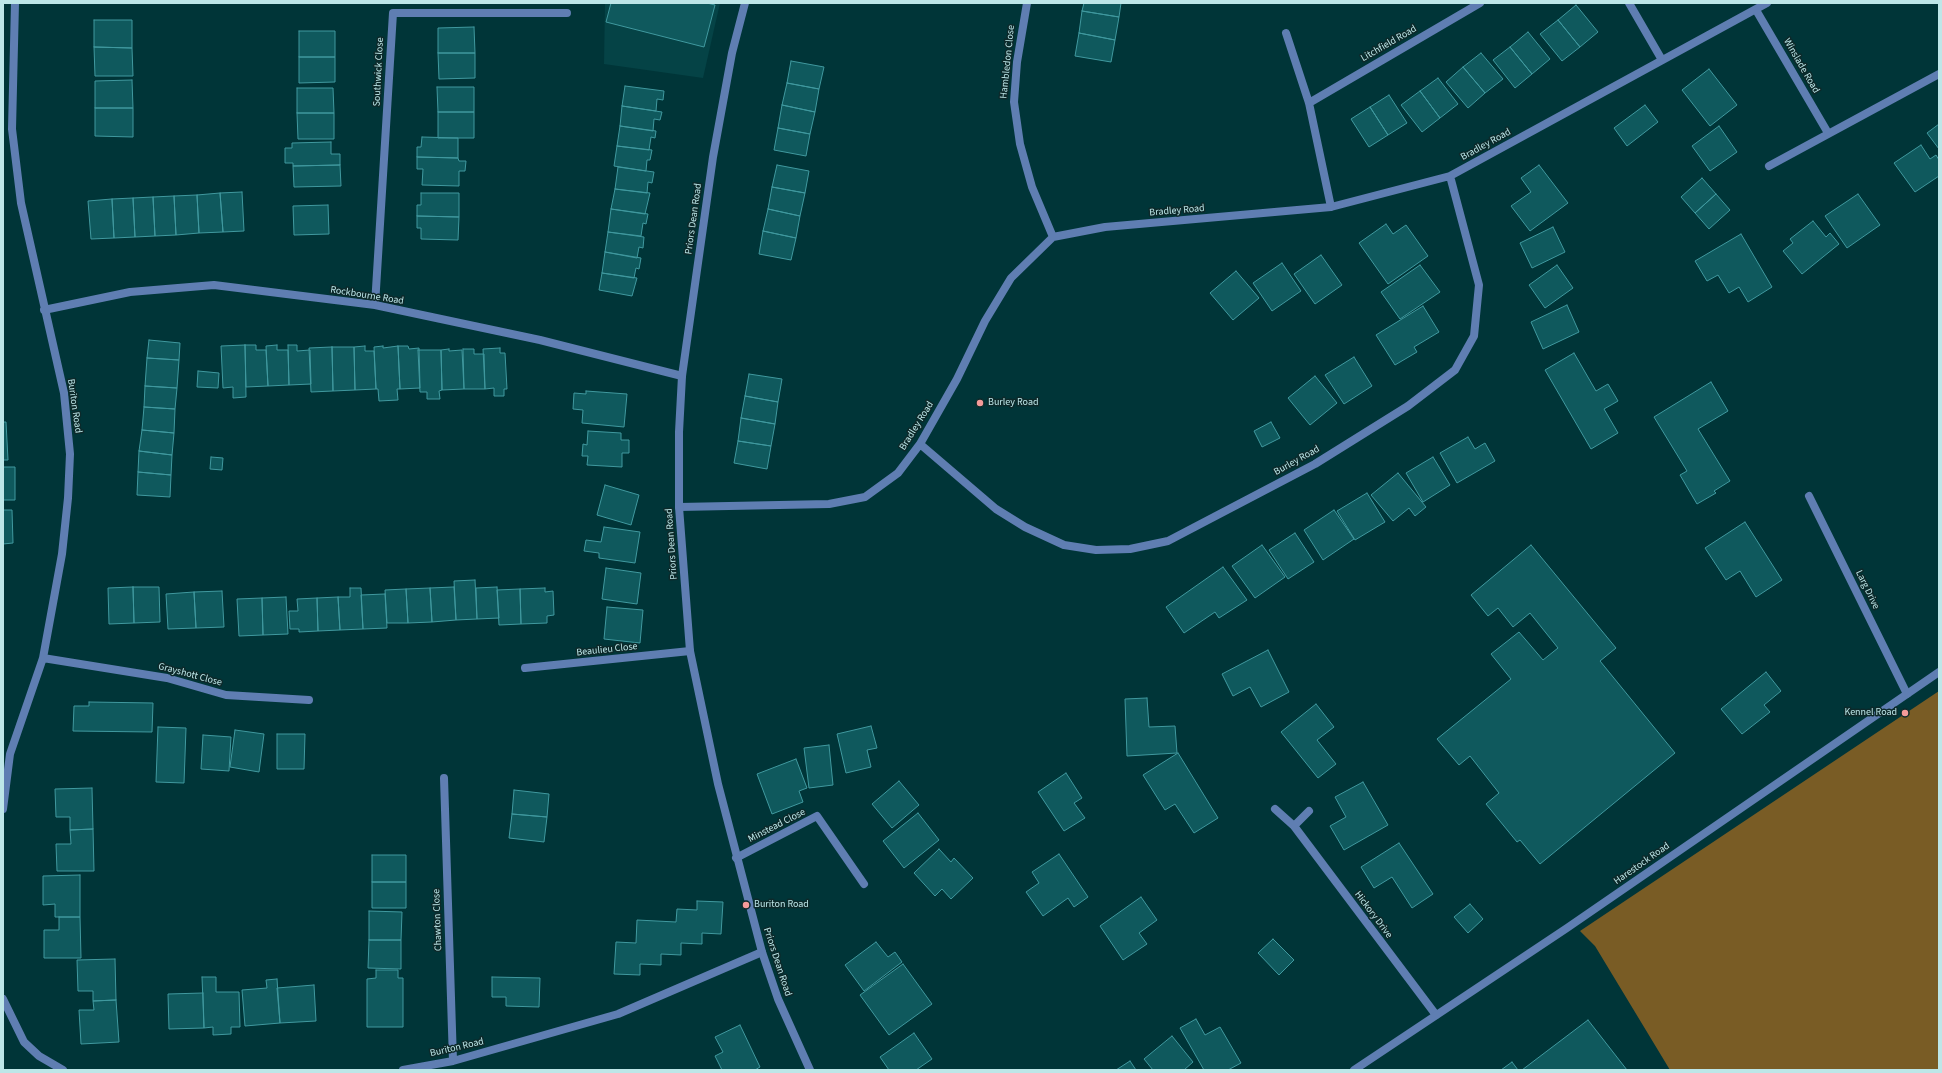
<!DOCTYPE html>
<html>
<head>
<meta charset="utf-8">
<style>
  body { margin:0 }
  #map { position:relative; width:1942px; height:1073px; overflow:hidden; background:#003538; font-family:"Source Sans 3",sans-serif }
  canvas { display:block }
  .frame { position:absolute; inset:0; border:4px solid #bde6e8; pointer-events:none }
</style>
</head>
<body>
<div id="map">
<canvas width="1942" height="1073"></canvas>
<div class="frame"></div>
</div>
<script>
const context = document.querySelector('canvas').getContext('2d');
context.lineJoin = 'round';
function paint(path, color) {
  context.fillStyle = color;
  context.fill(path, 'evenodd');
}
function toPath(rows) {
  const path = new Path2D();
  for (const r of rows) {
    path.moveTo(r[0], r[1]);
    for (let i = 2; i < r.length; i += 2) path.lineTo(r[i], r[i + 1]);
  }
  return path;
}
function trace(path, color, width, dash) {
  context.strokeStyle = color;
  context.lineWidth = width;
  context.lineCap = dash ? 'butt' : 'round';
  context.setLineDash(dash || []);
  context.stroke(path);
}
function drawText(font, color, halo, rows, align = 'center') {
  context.font = font + ' "Source Sans 3",sans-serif';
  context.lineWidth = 3;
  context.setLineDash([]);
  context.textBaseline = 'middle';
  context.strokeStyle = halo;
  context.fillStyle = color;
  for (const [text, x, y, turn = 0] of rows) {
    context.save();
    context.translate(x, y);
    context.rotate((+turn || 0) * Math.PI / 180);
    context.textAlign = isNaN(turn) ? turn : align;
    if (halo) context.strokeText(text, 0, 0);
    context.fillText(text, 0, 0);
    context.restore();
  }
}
const built = toPath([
  [605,3,720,3,703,78,604,64]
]);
const forest = toPath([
  [1939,691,1939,1070,1670,1070,1595,946,1580,931]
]);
const building = toPath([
  [611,3,707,3,715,5,704,47,606,22,611,3],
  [1084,3,1121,3,1119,17,1082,11,1084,3],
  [1576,5,1598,32,1580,47,1558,20,1576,5],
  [1082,11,1119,17,1115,40,1079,33,1082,11],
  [94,20,132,20,132,48,94,47,94,20],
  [1558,20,1580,47,1562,61,1540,34,1558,20],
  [474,27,475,53,438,53,438,28,474,27],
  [299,31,335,31,335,57,299,57,299,31],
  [1528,32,1550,59,1532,74,1510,47,1528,32],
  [1079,33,1115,40,1111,62,1075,56,1079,33],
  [94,47,132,48,133,76,95,76,94,47],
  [1510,47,1532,74,1515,88,1493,60,1510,47],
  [438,53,475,53,475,78,439,79,438,53],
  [1481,53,1503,79,1485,93,1463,67,1481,53],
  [299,57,335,57,335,82,299,83,299,57],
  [791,61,824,67,819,89,787,83,791,61],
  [1463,67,1485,93,1468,108,1446,82,1463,67],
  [1709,69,1737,105,1710,126,1682,90,1709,69],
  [1438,78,1458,104,1440,118,1420,91,1438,78],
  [132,80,133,108,95,108,95,81,132,80],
  [787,83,819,89,815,112,782,105,787,83],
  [625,86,664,91,663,100,657,99,656,111,622,106,625,86],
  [437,87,474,87,474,112,438,112,437,87],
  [297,88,333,88,334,113,297,113,297,88],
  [1420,91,1440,118,1422,132,1401,105,1420,91],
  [1389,95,1407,123,1388,135,1370,107,1389,95],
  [782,105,815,112,810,134,778,128,782,105],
  [1645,105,1658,122,1627,146,1614,128,1645,105],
  [622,106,662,112,660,120,654,119,653,131,620,126,622,106],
  [1370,107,1388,135,1369,147,1351,119,1370,107],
  [95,108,133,108,133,137,95,136,95,108],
  [438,112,474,112,474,138,438,138,438,112],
  [297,113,334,113,334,139,298,139,297,113],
  [1939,124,1939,149,1927,133,1939,124],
  [620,126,656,131,655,138,651,137,649,150,617,146,620,126],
  [1719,126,1737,152,1710,171,1692,146,1719,126],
  [778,128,810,134,806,156,774,150,778,128],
  [422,137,458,138,458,158,417,157,417,147,421,147,422,137],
  [331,142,331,154,340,154,340,165,293,166,293,163,285,163,285,148,292,148,292,143,331,142],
  [1921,145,1930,159,1936,155,1939,160,1939,176,1915,192,1894,163,1921,145],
  [617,146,652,150,650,160,647,160,646,171,614,166,617,146],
  [417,157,458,158,459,161,466,161,465,171,459,171,459,186,422,185,423,169,417,169,417,157],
  [340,165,341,186,294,187,293,166,340,165],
  [777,165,809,171,805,193,772,187,777,165],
  [1539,165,1568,203,1530,231,1511,206,1531,192,1521,178,1539,165],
  [618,167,654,172,652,183,648,182,647,193,615,189,618,167],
  [1702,178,1716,194,1695,213,1681,197,1702,178],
  [772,187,805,193,800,216,768,209,772,187],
  [615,189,650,193,645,214,611,209,615,189],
  [242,192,244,231,223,232,220,193,242,192],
  [220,193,223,232,199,233,197,195,220,193],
  [421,193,459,193,459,217,417,216,417,205,421,205,421,193],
  [1716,194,1730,210,1709,229,1695,213,1716,194],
  [1858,194,1880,225,1847,248,1825,216,1858,194],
  [197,195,199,233,176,235,174,196,197,195],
  [174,196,176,235,155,236,153,197,174,196],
  [153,197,155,236,135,237,133,198,153,197],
  [133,198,135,237,114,238,112,199,133,198],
  [112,199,114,238,91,239,88,201,112,199],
  [328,205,329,234,294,235,293,206,328,205],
  [611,209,648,214,646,224,643,223,641,236,608,232,611,209],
  [768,209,800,216,796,238,763,231,768,209],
  [417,216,459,217,458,240,421,239,421,228,417,228,417,216],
  [1813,221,1826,237,1830,233,1839,244,1802,274,1783,251,1793,243,1790,239,1813,221],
  [1386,224,1393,234,1406,225,1428,256,1388,284,1359,243,1386,224],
  [1553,227,1565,252,1532,268,1520,243,1553,227],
  [763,231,796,238,791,260,759,254,763,231],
  [608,232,644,237,643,248,639,247,637,258,605,252,608,232],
  [1741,234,1772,287,1748,302,1739,287,1729,293,1718,275,1707,281,1695,261,1741,234],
  [605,252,641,258,639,269,636,268,634,278,602,273,605,252],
  [1321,255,1342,285,1315,304,1294,274,1321,255],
  [1282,263,1301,291,1272,311,1253,283,1282,263],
  [1420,265,1440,292,1400,319,1381,292,1420,265],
  [1557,265,1573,288,1545,308,1529,285,1557,265],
  [1236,271,1259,298,1233,320,1210,293,1236,271],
  [602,273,637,278,632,296,599,290,602,273],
  [1567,305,1579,332,1543,349,1531,322,1567,305],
  [1423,306,1439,332,1414,347,1417,352,1395,365,1376,335,1423,306],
  [149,340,180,343,179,360,147,358,149,340],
  [245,345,246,397,233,398,233,387,223,388,221,346,245,345],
  [245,345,256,345,256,350,266,350,268,386,246,387,245,345],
  [277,345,277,350,288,350,289,385,268,386,266,346,277,345],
  [288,345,297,345,297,351,310,350,311,384,289,385,288,345],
  [365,346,365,351,374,351,376,389,355,390,354,347,365,346],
  [383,346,383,348,398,346,400,389,397,389,398,400,379,401,378,389,376,389,374,347,383,346],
  [398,346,408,346,409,349,419,348,420,388,400,389,398,346],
  [332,347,333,391,311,392,309,348,332,347],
  [332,347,354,347,355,390,333,391,332,347],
  [500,348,500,353,505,353,507,389,504,389,504,396,494,396,494,388,485,389,483,349,500,348],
  [449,349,449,351,462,350,464,389,442,390,441,350,449,349],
  [463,349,474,349,474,354,484,354,485,389,464,389,463,349],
  [418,350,441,350,442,390,439,391,440,399,427,399,427,392,420,392,418,350],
  [1574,353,1596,391,1608,384,1618,401,1604,409,1618,433,1591,449,1545,370,1574,353],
  [1354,357,1372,386,1344,404,1325,375,1354,357],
  [147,358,179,360,177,388,145,386,147,358],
  [198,371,219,373,218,388,197,387,198,371],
  [749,374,782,379,778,402,745,396,749,374],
  [1315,376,1337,403,1310,425,1288,398,1315,376],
  [1711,382,1728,411,1698,429,1730,481,1714,491,1716,493,1697,504,1680,475,1687,471,1654,417,1711,382],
  [145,386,177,388,175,409,144,407,145,386],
  [586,391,627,394,624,427,582,423,583,410,573,409,574,393,586,394,586,391],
  [745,396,778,402,775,424,741,418,745,396],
  [144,407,175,409,174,433,142,430,144,407],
  [741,418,775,424,771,446,738,441,741,418],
  [3,422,6,422,8,460,3,460,3,422],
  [1271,422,1280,438,1262,447,1254,431,1271,422],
  [142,430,174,433,172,455,139,451,142,430],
  [588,431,621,433,621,440,629,440,629,453,622,453,622,467,587,465,588,456,582,456,583,444,587,445,588,431],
  [1468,437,1475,449,1485,443,1495,461,1457,483,1440,453,1468,437],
  [738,441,771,446,767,469,734,463,738,441],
  [139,451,172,455,171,475,138,472,139,451],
  [211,457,223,458,222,470,210,469,211,457],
  [1433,457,1450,485,1423,502,1406,473,1433,457],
  [3,467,15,467,15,500,3,500,3,467],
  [138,472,171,475,170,497,137,495,138,472],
  [1398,473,1426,507,1415,516,1409,508,1393,521,1371,495,1398,473],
  [605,485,639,495,631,525,597,515,605,485],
  [1367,493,1385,522,1355,540,1337,511,1367,493],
  [3,510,12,510,13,543,3,544,3,510],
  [1334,510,1354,539,1323,560,1304,530,1334,510],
  [1745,522,1782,580,1756,597,1740,571,1726,580,1705,548,1745,522],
  [604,527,640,532,635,563,599,558,599,553,584,551,586,540,601,542,604,527],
  [1295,533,1314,562,1288,579,1269,550,1295,533],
  [1262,545,1285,577,1255,598,1232,566,1262,545],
  [1531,545,1616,648,1600,661,1675,753,1540,864,1520,840,1517,842,1486,804,1499,793,1470,756,1459,765,1437,739,1511,679,1491,654,1519,632,1543,660,1558,648,1530,613,1513,627,1498,608,1488,616,1471,595,1531,545],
  [1223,567,1247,600,1219,618,1215,612,1184,633,1166,607,1223,567],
  [606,568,641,573,637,604,602,599,606,568],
  [475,580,477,619,456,620,454,581,475,580],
  [133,587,134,623,109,624,108,588,133,587],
  [133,587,159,587,160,622,134,623,133,587],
  [454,587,456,620,432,622,430,588,454,587],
  [497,587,499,618,477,619,476,588,497,587],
  [350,588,361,588,363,629,340,630,338,597,350,597,350,588],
  [430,588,432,622,408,623,406,589,430,588],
  [545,588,545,592,553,591,554,615,547,616,547,623,521,624,520,589,545,588],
  [406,589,408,623,387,623,385,590,406,589],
  [520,589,521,624,499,625,497,590,520,589],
  [222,591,224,627,196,628,194,592,222,591],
  [194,592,196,628,168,629,166,594,194,592],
  [385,594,387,628,363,629,361,595,385,594],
  [286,597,288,634,263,635,262,598,286,597],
  [338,597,340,630,318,631,317,598,338,597],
  [262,598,263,635,239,636,237,599,262,598],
  [317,598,318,631,299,632,299,629,290,629,289,611,298,611,297,599,317,598],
  [607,607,643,610,640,643,604,639,607,607],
  [1268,650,1289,692,1261,707,1250,687,1233,696,1222,674,1268,650],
  [1766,672,1781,691,1764,705,1770,712,1742,734,1721,709,1766,672],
  [1147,698,1149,727,1175,726,1177,753,1127,756,1125,699,1147,698],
  [89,702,153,703,152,732,73,731,74,706,89,706,89,702],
  [1316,704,1334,727,1317,740,1336,764,1318,778,1281,732,1316,704],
  [871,726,877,748,867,750,871,767,846,773,837,734,871,726],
  [158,727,186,728,184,783,156,782,158,727],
  [235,730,264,734,259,772,230,767,235,730],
  [277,734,305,734,304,769,277,769,277,734],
  [203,735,231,737,229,771,201,769,203,735],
  [829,745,833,785,809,788,804,748,829,745],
  [1178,753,1218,818,1194,833,1175,804,1165,810,1143,775,1178,753],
  [796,759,807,788,799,791,803,802,772,814,757,774,796,759],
  [1066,773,1082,798,1074,803,1085,818,1064,831,1038,792,1066,773],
  [899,781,919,805,892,828,872,804,899,781],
  [1363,782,1388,825,1344,850,1330,826,1346,817,1335,797,1363,782],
  [92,788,93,829,70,830,70,817,56,817,55,789,92,788],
  [514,790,549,794,547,817,512,814,514,790],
  [918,813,939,840,904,868,883,841,918,813],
  [512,814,547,817,544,842,509,838,512,814],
  [93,829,94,871,57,871,56,844,71,844,70,830,93,829],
  [1399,843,1433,894,1412,908,1392,877,1374,888,1361,867,1399,843],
  [939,849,951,862,954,858,973,878,951,899,942,889,935,896,914,873,939,849],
  [1059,854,1088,897,1074,907,1068,898,1043,916,1026,892,1039,883,1032,872,1059,854],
  [372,855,406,855,406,882,372,882,372,855],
  [80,875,80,917,55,917,55,904,43,905,43,876,80,875],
  [372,882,406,882,406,908,372,908,372,882],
  [1141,897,1157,920,1139,933,1147,944,1123,960,1100,926,1141,897],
  [697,901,723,902,721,934,702,933,702,944,681,943,681,955,661,954,661,965,640,964,640,975,614,974,616,942,636,943,637,920,676,922,677,909,697,910,697,901],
  [1470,904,1483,919,1468,933,1454,917,1470,904],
  [369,911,402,912,401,940,369,940,369,911],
  [59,917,80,917,81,958,44,958,44,930,59,930,59,917],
  [1273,939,1294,960,1279,975,1258,953,1273,939],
  [369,940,401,940,401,969,368,968,369,940],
  [876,942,888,957,895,952,902,962,864,991,845,965,876,942],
  [115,959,116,1000,93,1001,93,991,78,991,77,960,115,959],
  [903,964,932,1004,889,1035,860,995,903,964],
  [376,970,398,970,398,978,403,978,403,1027,367,1027,367,979,376,978,376,970],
  [202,977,216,977,216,992,239,992,240,1027,231,1027,231,1034,213,1035,213,1027,204,1028,202,977],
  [492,977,540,978,539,1007,506,1006,506,997,492,997,492,977],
  [277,979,280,1023,245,1026,242,990,267,988,266,980,277,979],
  [314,985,316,1021,280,1023,277,988,314,985],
  [203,993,204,1028,169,1029,168,994,203,993],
  [116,1000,119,1042,81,1044,79,1010,94,1010,93,1001,116,1000],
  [1196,1019,1205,1035,1220,1027,1241,1063,1228,1070,1204,1070,1180,1028,1196,1019],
  [1588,1020,1627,1070,1522,1070,1588,1020],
  [740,1025,760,1067,755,1070,722,1070,715,1056,723,1052,715,1037,740,1025],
  [914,1033,932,1059,916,1070,889,1070,880,1057,914,1033],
  [1172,1036,1193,1062,1184,1070,1153,1070,1144,1059,1172,1036],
  [1130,1061,1136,1070,1116,1070,1130,1061],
  [1512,1062,1518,1070,1501,1070,1512,1062]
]);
const minor = toPath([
  [1027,3,1017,62,1014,102,1020,144,1032,187,1053,237],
  [1629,3,1662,60],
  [1756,10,1828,133],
  [1286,33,1309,103,1331,207],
  [1309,103,1480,3],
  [1769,166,1939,74],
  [375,305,393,13,567,13],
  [44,310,130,292,214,285,375,305,540,340,682,376],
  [920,444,996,509,1025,527,1064,545,1096,550,1130,549,1168,541,1315,464,1408,406,1455,370,1474,336,1479,285,1450,176],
  [1809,496,1907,694],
  [679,507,829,504,865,497,898,473,920,444,957,379,985,321,1011,278,1053,237,1105,227,1331,207,1450,176,1767,3],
  [43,658,167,678,226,695,309,700],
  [525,668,690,651],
  [444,778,453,1061],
  [3,809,10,754,43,658,62,554,68,498,70,454,64,393,21,203,12,129,15,3],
  [1275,809,1294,826,1436,1015],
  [1294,826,1309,811],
  [736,858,817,816,864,884],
  [3,999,24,1042,39,1056,63,1070],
  [403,1070,453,1061,618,1014,762,952]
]);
const tertiary = toPath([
  [745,3,732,53,713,157,682,376,679,432,679,507,690,651,718,784,762,952,778,999,810,1070],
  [1354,1070,1567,928,1939,672]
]);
const markers = [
  [980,403,4,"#f59b9a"],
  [1905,713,4,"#f59b9a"],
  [746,905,4,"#f59b9a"]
];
const streetNames = [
  ["Litchfield Road",1389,44,-30],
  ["Hambledon Close",1008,62,-84],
  ["Winslade Road",1801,66,60],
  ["Southwick Close",379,72,-87],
  ["Bradley Road",1486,145,-29],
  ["Bradley Road",1177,211,-5],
  ["Priors Dean Road",694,219,-82],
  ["Rockbourne Road",367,296,9],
  ["Buriton Road",74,406,82],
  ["Bradley Road",917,426,-58],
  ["Burley Road",1297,461,-29],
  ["Priors Dean Road",672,544,-94],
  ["Larg Drive",1867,590,64],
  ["Beaulieu Close",607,650,-6],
  ["Grayshott Close",190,675,15],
  ["Minstead Close",777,826,-27],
  ["Harestock Road",1642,864,-35],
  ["Hickory Drive",1373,915,53],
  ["Chawton Close",438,920,-92],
  ["Priors Dean Road",777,962,72],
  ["Buriton Road",457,1048,-13]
];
const poiNames = [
  ["Burley Road",988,403],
  ["Kennel Road",1897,713,"right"],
  ["Buriton Road",754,905]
];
paint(built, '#054346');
paint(forest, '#795c25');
paint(building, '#0f595d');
trace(building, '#40999f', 1);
trace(minor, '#5f7eb2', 8);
trace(tertiary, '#5f7eb2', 8);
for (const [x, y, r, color] of markers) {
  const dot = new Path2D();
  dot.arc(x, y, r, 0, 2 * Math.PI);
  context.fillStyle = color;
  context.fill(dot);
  trace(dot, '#0d292a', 1.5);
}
drawText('10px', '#bde6e8', '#0d292a', streetNames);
drawText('10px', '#bde6e8', '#0d292a', poiNames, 'left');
</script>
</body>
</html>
